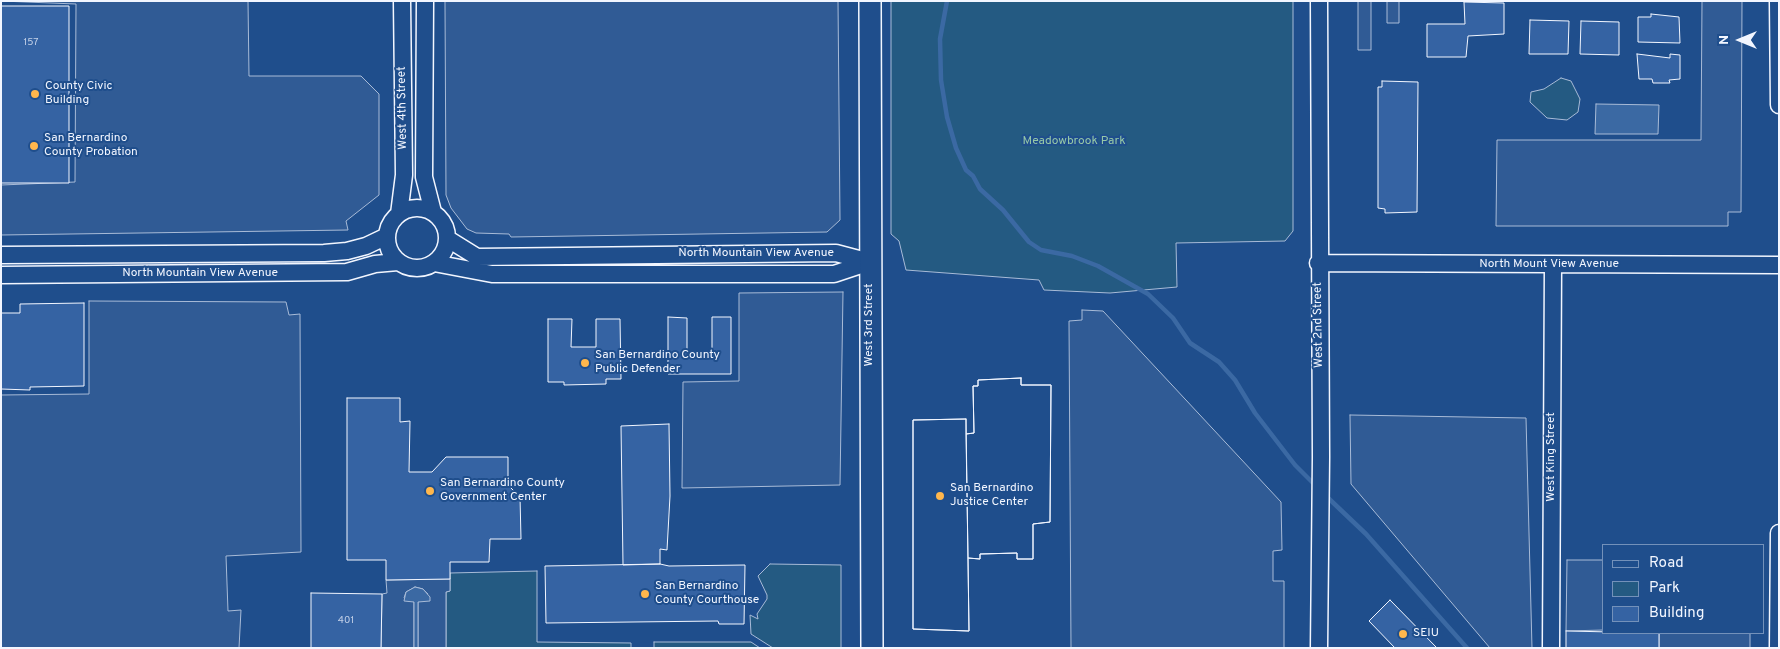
<!DOCTYPE html>
<html>
<head>
<meta charset="utf-8">
<style>
  body { margin:0 }
  #map { position:relative; width:1780px; height:649px; overflow:hidden; background:#1f4e8c; font-family:Overpass,sans-serif }
  canvas { display:block }
  .frame { position:absolute; inset:0; border:2px solid #f2f6ff; pointer-events:none }
  .legend { position:absolute; left:1602px; top:544px; width:162px; height:90px; box-sizing:border-box; background:#1f4e8c; border:1px solid #7391ba; margin:0; padding:6px 9px; list-style:none; font-size:15px; color:#f2f6ff }
  .legend li { display:flex; align-items:center; gap:10px; height:25px }
  .legend b { width:25px; border:1px solid #7391ba }
  .north { position:absolute; left:1715px; top:15px; width:50px; height:50px; -webkit-text-stroke:4px #1f4e8c; paint-order:stroke; rotate:270deg; font-size:14px; font-weight:700; line-height:20px; text-align:center; color:#f2f6ff }
  .north::after { content:''; display:block; margin:auto; width:18px; height:22px; background:#f2f6ff; clip-path:polygon(50% 0,100% 100%,50% 72%,0 100%) }
</style>
</head>
<body>
<div id="map">
<canvas width="1780" height="649"></canvas>
<div class="frame"></div>
<ul class="legend">
<li><b style="height:6px;background:#1f4e8c"></b>Road</li>
<li><b style="height:14px;background:#245a82"></b>Park</li>
<li><b style="height:14px;background:#3563a3"></b>Building</li>
</ul>
<div class="north">N</div>
</div>
<script>
const context = document.querySelector('canvas').getContext('2d');
context.lineJoin = 'round';
function paint(path, color) {
  context.fillStyle = color;
  context.fill(path, 'evenodd');
}
function toPath(rows) {
  const path = new Path2D();
  for (const r of rows) {
    if (r.length === 3) {
      path.moveTo(r[0] + r[2], r[1]);
      path.arc(r[0], r[1], r[2], 0, 2 * Math.PI);
      continue;
    }
    path.moveTo(r[0], r[1]);
    for (let i = 2; i < r.length; i += 2) path.lineTo(r[i], r[i + 1]);
  }
  return path;
}
function trace(path, color, width, dash) {
  context.strokeStyle = color;
  context.lineWidth = width;
  context.lineCap = dash ? 'butt' : 'round';
  context.setLineDash(dash || []);
  context.stroke(path);
}
function drawText(font, color, halo, rows, align = 'center') {
  context.font = font + ' Overpass,sans-serif';
  context.lineWidth = 4;
  context.setLineDash([]);
  context.textBaseline = 'middle';
  context.strokeStyle = halo;
  context.fillStyle = color;
  for (const [text, x, y, turn = 0] of rows) {
    context.save();
    context.translate(x, y);
    context.rotate((+turn || 0) * Math.PI / 180);
    context.textAlign = isNaN(turn) ? turn : align;
    if (halo) context.strokeText(text, 0, 0);
    context.fillText(text, 0, 0);
    context.restore();
  }
}
const green = toPath([
  [891,1,1293,1,1293,231,1285,241,1176,243,1177,287,1110,293,1044,290,1039,280,906,270,899,241,891,234,891,1],
  [1561,78,1571,81,1580,99,1578,112,1567,120,1547,118,1530,102,1531,92,1544,89,1561,78],
  [770,564,841,565,841,648,773,648,751,634,750,615,758,619,757,614,767,599,767,595,758,576,770,564],
  [537,571,537,642,631,643,631,648,446,648,446,592,450,591,450,573,537,571],
  [654,642,751,642,760,648,654,648,654,642]
]);
const parking = toPath([
  [1,1,248,1,249,76,361,76,379,94,379,195,346,221,348,230,1,235,1,185,75,182,76,4,1,1],
  [445,1,838,1,840,220,827,232,511,237,509,234,476,233,467,229,451,208,446,195,445,1],
  [1358,1,1371,1,1371,50,1358,50,1358,1],
  [1387,1,1399,1,1399,23,1387,23,1387,1],
  [1702,1,1742,1,1741,212,1728,212,1728,226,1496,226,1497,140,1701,140,1702,1],
  [843,292,840,485,682,488,683,382,739,381,739,293,843,292],
  [89,301,286,302,289,315,300,314,301,552,226,556,228,611,241,610,239,648,1,648,1,395,89,394,89,301],
  [1082,310,1103,311,1281,502,1282,550,1273,551,1273,581,1284,581,1284,648,1071,648,1069,321,1082,320,1082,310],
  [1350,415,1526,418,1532,648,1490,648,1351,484,1350,415],
  [1567,560,1604,560,1604,630,1566,631,1567,560],
  [450,579,450,591,446,592,446,648,418,648,418,602,428,594,423,589,415,587,406,592,404,598,414,601,414,648,381,648,382,594,387,593,386,580,450,579],
  [1659,633,1750,633,1750,648,1659,648,1659,633]
]);
const water = toPath([
  [1596,104,1659,105,1658,134,1595,134,1596,104],
  [415,587,423,589,430,597,430,601,418,602,418,648,414,648,414,602,404,601,406,592,415,587]
]);
const stream = toPath([
  [947,1,940,39,941,80,947,117,956,148,966,170,973,176,980,189,1003,210,1029,242,1041,250,1072,256,1098,266,1148,294,1173,318,1190,343,1219,362,1235,380,1255,413,1295,465,1316,486],
  [1325,495,1366,534,1467,648]
]);
const building = toPath([
  [1464,2,1504,3,1504,34,1468,36,1466,57,1427,57,1427,24,1465,24,1464,2],
  [1,6,69,6,69,183,1,183,1,6],
  [1651,14,1679,17,1680,43,1638,42,1638,17,1651,17,1651,14],
  [1530,20,1569,21,1568,54,1529,54,1530,20],
  [1581,21,1619,22,1619,55,1580,54,1581,21],
  [1637,54,1670,58,1670,54,1680,55,1680,79,1669,80,1670,83,1653,83,1652,79,1639,79,1637,54],
  [1382,81,1418,82,1417,212,1385,213,1385,209,1378,208,1378,87,1382,87,1382,81],
  [84,303,84,386,30,387,30,390,1,389,1,313,20,313,20,304,84,303],
  [668,317,687,318,687,352,712,352,712,317,731,317,731,374,668,374,668,317],
  [548,319,572,319,571,347,596,347,596,319,620,319,621,379,606,379,606,384,564,385,564,382,548,382,548,319],
  [1021,378,1021,385,1051,385,1050,522,1033,524,1033,559,1017,559,1017,553,980,554,980,559,968,558,969,631,913,629,913,420,966,419,966,434,974,433,973,386,978,386,978,380,1021,378],
  [1021,378,1021,385,1051,385,1050,522,1033,524,1033,559,1017,559,1017,553,980,554,980,559,968,558,966,434,974,433,973,386,978,386,978,380,1021,378],
  [347,398,400,398,400,422,410,421,409,472,432,472,446,457,508,457,508,485,520,497,521,539,490,539,489,562,450,562,450,579,386,580,386,560,347,560,347,398],
  [966,419,969,631,913,629,913,420,966,419],
  [669,424,670,496,667,550,660,549,660,564,623,565,621,426,669,424],
  [660,564,669,566,745,565,744,624,719,624,718,621,546,623,545,566,660,564],
  [311,593,382,594,381,648,311,648,311,593],
  [1390,600,1437,648,1395,648,1369,621,1390,600],
  [1566,631,1659,633,1659,648,1566,648,1566,631]
]);
const minor = toPath([
  [425,1,424,177,433,212],
  [1319,1,1321,457,1319,648],
  [1778,1,1779,105],
  [417,238,30],
  [399,214,404,175,402,1],
  [448,239,477,257,836,253,870,262],
  [1,255,324,253,347,251,366,246,387,236],
  [434,263,492,274,834,274,870,262],
  [1318,263,1779,265],
  [1,275,347,272,375,264,398,262],
  [1551,648,1553,265],
  [1778,648,1779,533]
]);
const major = toPath([
  [870,1,872,648]
]);
const markers = [
  [35,94,5,"#ffb74d"],
  [34,146,5,"#ffb74d"],
  [585,363,5,"#ffb74d"],
  [430,491,5,"#ffb74d"],
  [940,496,5,"#ffb74d"],
  [645,594,5,"#ffb74d"],
  [1403,634,5,"#ffb74d"]
];
const numberNames = [
  ["157",31,43],
  ["401",346,621]
];
const poiNames = [
  ["County Civic",45,87],
  ["Building",45,101],
  ["San Bernardino",44,139],
  ["County Probation",44,153],
  ["San Bernardino County",595,356],
  ["Public Defender",595,370],
  ["San Bernardino County",440,484],
  ["Government Center",440,498],
  ["San Bernardino",950,489],
  ["Justice Center",950,503],
  ["San Bernardino",655,587],
  ["County Courthouse",655,601],
  ["SEIU",1413,634]
];
const streetNames = [
  ["West 4th Street",403,108,-91],
  ["North Mountain View Avenue",756,254],
  ["North Mount View Avenue",1549,265],
  ["North Mountain View Avenue",200,274],
  ["West 3rd Street",870,325,-90],
  ["West 2nd Street",1319,325,-91],
  ["West King Street",1552,457,-90]
];
const parkNames = [
  ["Meadowbrook Park",1074,142]
];
paint(green, '#245a82');
trace(green, '#a8bbd7', 1);
paint(parking, '#305b95');
trace(parking, '#a8bbd7', 1);
paint(water, '#3b69a3');
trace(water, '#a8bbd7', 1);
trace(stream, '#3b69a3', 4.5);
paint(building, '#3563a3');
trace(building, '#f2f6ff', 1);
trace(minor, '#f2f6ff', 19);
trace(major, '#f2f6ff', 24);
trace(minor, '#1f4e8c', 16);
trace(major, '#1f4e8c', 21);
for (const [x, y, r, color] of markers) {
  const dot = new Path2D();
  dot.arc(x, y, r, 0, 2 * Math.PI);
  context.fillStyle = color;
  context.fill(dot);
  trace(dot, '#1f4e8c', 2);
}
drawText('10px', '#c3d1e8', null, numberNames);
drawText('12px', '#f2f6ff', '#1f4e8c', poiNames, 'left');
drawText('12px', '#f2f6ff', '#1f4e8c', streetNames);
drawText('12px', '#97c8a6', '#1f4e8c', parkNames);
</script>
</body>
</html>
